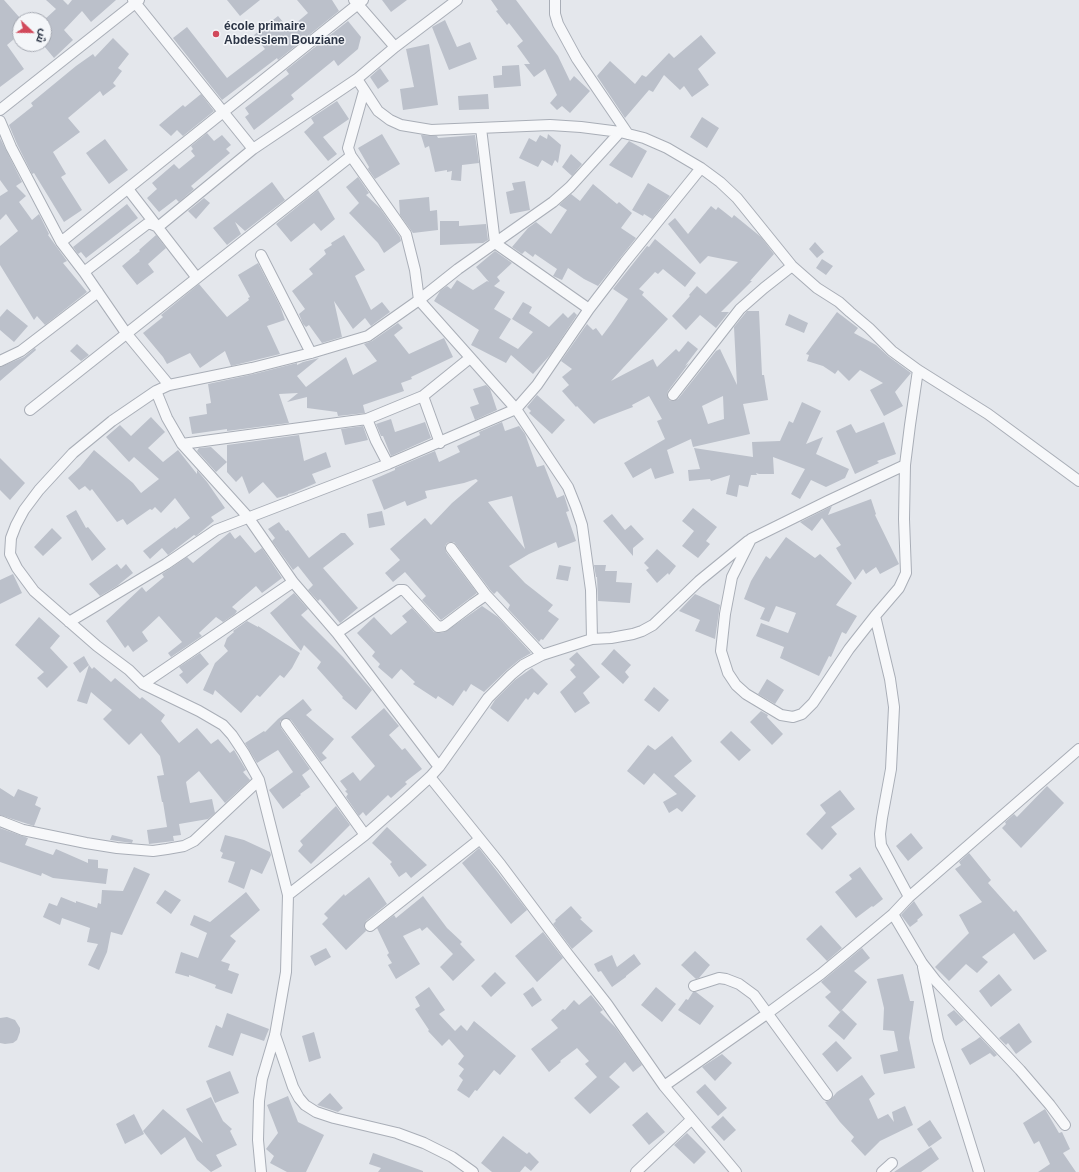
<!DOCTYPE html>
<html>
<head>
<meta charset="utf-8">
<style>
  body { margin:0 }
  #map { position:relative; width:1079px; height:1172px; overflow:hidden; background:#e4e7ec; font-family:Helvetica,Cairo,sans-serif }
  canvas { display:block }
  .north { position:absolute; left:12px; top:12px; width:40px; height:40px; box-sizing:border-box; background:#f4f6f9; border:1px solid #a4a8b1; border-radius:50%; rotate:112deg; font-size:11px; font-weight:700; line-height:16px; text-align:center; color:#2b3445 }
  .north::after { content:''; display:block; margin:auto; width:14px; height:18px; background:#d1495b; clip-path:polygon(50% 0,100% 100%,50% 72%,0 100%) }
</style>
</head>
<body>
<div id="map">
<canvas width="1079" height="1172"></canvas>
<div class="north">ش</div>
</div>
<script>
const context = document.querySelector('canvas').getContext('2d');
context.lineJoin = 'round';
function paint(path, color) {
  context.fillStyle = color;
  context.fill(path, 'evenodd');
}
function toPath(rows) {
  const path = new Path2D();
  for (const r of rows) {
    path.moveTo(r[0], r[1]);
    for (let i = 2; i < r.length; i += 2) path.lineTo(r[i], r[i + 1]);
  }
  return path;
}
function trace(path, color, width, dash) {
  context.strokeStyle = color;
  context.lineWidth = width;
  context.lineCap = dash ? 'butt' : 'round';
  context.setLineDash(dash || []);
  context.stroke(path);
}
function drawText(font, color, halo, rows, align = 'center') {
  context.font = font + ' Helvetica,sans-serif';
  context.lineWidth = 3;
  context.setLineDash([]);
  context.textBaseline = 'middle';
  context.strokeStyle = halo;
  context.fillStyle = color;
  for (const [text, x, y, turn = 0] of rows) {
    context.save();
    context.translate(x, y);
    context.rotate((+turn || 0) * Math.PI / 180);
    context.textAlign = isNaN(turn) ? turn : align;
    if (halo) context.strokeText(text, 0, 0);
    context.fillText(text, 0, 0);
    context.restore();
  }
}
const building = toPath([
  [0,0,4,0,20,18,20,34,7,45,24,69,0,87],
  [46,0,63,0,68,5,72,0,116,0,91,22,82,11,64,30,73,40,54,58,44,46,44,20,56,9],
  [227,0,260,0,240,16],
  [297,0,332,0,339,11,278,60,277,58,222,100,173,38,187,27,227,78,265,49,254,35,278,16,289,29,308,13],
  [382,0,407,0,391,12],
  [491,0,516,0,558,56,570,81,574,76,590,91,570,113,562,106,557,110,550,103,557,95,545,69,534,77,524,64,530,64,517,46,523,41,509,23,507,25,496,11,498,10],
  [445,20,457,47,470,42,477,59,449,70,432,27],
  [348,21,361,37,358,49,338,66,334,60,291,95,294,99,254,130,245,117,249,114,245,108,289,74,286,70],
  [701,35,716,53,698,69,709,85,692,97,684,86,680,90,664,75,653,92,649,90,625,118,597,76,610,61,635,84,642,75,646,77,669,53,674,58],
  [113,38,129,54,118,68,122,71,113,83,116,86,103,96,100,91,68,118,80,132,53,152,66,174,61,177,82,210,64,222,34,173,32,174,17,144,9,125,33,106,31,103,76,66,93,54,95,57],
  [429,44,438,105,403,110,400,89,414,87,406,49],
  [519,65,521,86,494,88,493,76,502,75,502,66],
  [380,68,389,81,378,89,370,77],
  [201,94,214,111,183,136,177,130,171,136,159,125,183,105,185,107],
  [488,94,489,109,459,110,458,96],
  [337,101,349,119,323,137,337,154,328,161,304,132,314,123,311,118],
  [702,117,719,128,707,148,690,137],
  [207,133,214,141,222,135,231,145,226,149,230,153,191,186,194,189,179,202,176,199,159,212,147,198,157,189,152,183,174,164,179,169,195,156,191,151,193,149,191,146],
  [382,134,400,164,375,179,368,169,369,167,358,148],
  [548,134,561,145,558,163,555,160,552,166,542,160,538,167,519,158,529,138,536,142,540,135,547,139],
  [421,135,437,136,438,138,475,135,479,163,462,165,461,181,451,180,452,171,447,172,447,170,435,172,429,146,425,148],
  [0,138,22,182,16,186,26,196,19,202,32,220,39,214,49,234,48,235,67,261,63,263,87,292,45,325,37,316,34,320,0,265,0,246,18,231,6,214,0,220,0,196,8,191,0,180],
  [105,139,128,170,109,184,86,153],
  [629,141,647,151,632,178,609,165],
  [571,154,582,164,572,176,562,167],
  [358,177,369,193,366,195,380,208,400,237,401,241,384,253,378,243,349,213,359,203,346,187],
  [525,181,530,210,510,214,506,192,514,190,512,183],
  [272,182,285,200,245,231,235,222,241,234,227,245,213,228],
  [648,183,670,196,652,219,644,214,643,216,632,210],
  [593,184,617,204,619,202,632,213,621,228,636,238,598,286,584,279,568,268,562,280,553,276,557,269,535,254,533,257,525,251,522,254,512,247,528,228,536,222,551,234,567,210,559,205,571,194,580,201],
  [318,190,335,219,321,231,314,223,291,242,276,224],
  [429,197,430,211,437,210,438,230,413,233,400,215,399,200],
  [204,198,210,203,196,219,188,211],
  [127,204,138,218,86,258,81,252,78,254,73,247],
  [711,206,716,210,718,207,732,218,734,215,761,237,774,254,750,281,752,281,721,312,729,312,716,328,700,315,686,330,672,316,690,296,689,295,697,286,706,294,738,262,708,256,700,264,668,224,675,218,688,234],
  [440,221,459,221,459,226,486,224,488,240,483,243,440,245],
  [156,235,166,248,148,264,154,272,137,285,122,266,140,251,139,250],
  [344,235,365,270,355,276,371,310,382,302,390,312,371,326,365,318,353,329,334,301,342,337,322,343,309,325,306,327,303,324,299,314,305,309,292,291,313,274,309,269,326,254,324,250,332,245,331,243],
  [655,239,696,273,685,287,663,269,658,274,655,272,639,289,644,292,642,295,668,319,611,381,653,359,657,367,676,349,679,352,688,341,698,349,685,366,689,363,668,391,667,394,669,400,672,401,678,399,716,351,720,349,737,385,734,327,747,311,759,311,762,375,764,375,768,400,743,404,750,434,693,447,691,439,667,450,674,473,655,479,651,468,633,478,624,463,665,439,657,421,662,419,649,396,632,405,633,407,599,420,594,424,577,406,576,407,562,391,569,385,562,377,572,369,561,361,587,324,593,330,596,328,602,336,611,324,628,299,613,289,647,246,649,247],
  [723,396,724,419,708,424,702,406],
  [815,242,824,252,817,258,809,249],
  [495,251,512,263,497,277,500,281,494,286,505,292,494,309,511,319,499,338,518,349,533,332,512,319,523,302,532,307,529,313,549,327,563,313,568,318,574,312,577,315,551,354,533,374,511,355,506,363,471,345,479,330,434,301,440,291,447,286,451,289,457,280,473,290,487,281,489,282,476,267],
  [822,259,833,266,826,275,816,268],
  [258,263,280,306,285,320,267,326,280,354,231,366,225,351,200,368,190,353,167,364,163,357,143,333,163,317,161,315,199,284,227,317,249,300,248,298,250,297,238,275],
  [7,309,28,326,14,342,0,330,0,317],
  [837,312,858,328,854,333,876,345,888,356,911,373,895,392,903,406,884,416,870,390,883,383,860,370,849,381,838,370,835,374,823,366,807,361,809,355,806,354],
  [789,314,808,323,804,333,785,325],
  [398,323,403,328,394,335,409,354,444,338,453,357,411,377,412,379,401,383,404,391,363,405,365,413,338,416,337,412,307,408,307,397,287,402,298,393,279,394,289,423,227,431,227,429,192,434,189,417,207,414,206,404,211,403,208,384,254,374,297,363,297,365,303,362,319,358,297,376,306,387,346,357,353,375,377,361,364,344,372,341],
  [77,344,89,355,81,361,70,351],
  [35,348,36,350,0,381,0,367,24,357],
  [486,385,490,389,497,410,475,420,470,407,479,404,473,389],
  [537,395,565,420,552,434,529,413,531,411,527,407],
  [802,402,821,411,806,444,823,437,816,454,849,469,845,478,826,487,811,480,800,499,791,494,805,469,773,457,774,474,759,474,756,473,757,475,751,475,748,487,739,485,737,497,726,494,730,475,711,481,710,479,689,481,688,470,700,469,694,448,753,457,752,442,780,441,789,421,793,423],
  [151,417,165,432,148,448,163,462,178,450,197,474,197,470,207,482,225,508,211,517,214,521,196,536,194,535,168,555,162,548,150,559,143,551,175,527,176,529,190,518,175,498,161,513,155,507,152,510,150,509,127,525,123,519,117,522,92,489,90,491,85,486,79,490,68,478,80,467,94,450,133,483,141,493,159,479,134,457,129,462,106,437,120,425,131,436],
  [391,419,395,432,425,422,431,438,391,456,383,436,381,436,376,424],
  [502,422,505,431,519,426,525,434,537,467,544,465,557,498,564,495,569,511,566,512,576,541,558,548,556,542,529,554,509,566,525,583,553,605,548,611,559,619,543,640,541,639,539,642,508,609,510,605,497,591,494,594,491,591,454,542,450,542,447,543,445,546,446,552,477,593,441,620,422,600,426,596,405,572,393,582,385,573,400,560,390,549,425,518,431,525,452,503,479,480,478,481,476,479,464,483,425,491,427,498,407,506,405,501,384,510,372,480,395,470,395,468,435,451,439,462,460,452,457,446,480,435,479,432],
  [512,496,525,549,488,502],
  [884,422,896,454,877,461,879,463,855,474,836,431,851,424,856,433],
  [363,426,368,440,345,445,341,429],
  [299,435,304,461,326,452,331,467,312,474,316,483,293,493,288,494,288,495,277,498,263,482,249,494,242,476,236,482,227,472,227,462,216,472,197,451,199,448,211,447,227,462,227,445],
  [0,458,25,483,10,500,0,490],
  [871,499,876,514,875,515,899,564,880,574,876,567,866,574,863,569,855,580,836,548,841,545,822,518,812,531,800,522,832,506,828,515],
  [693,508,717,527,706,541,710,544,698,558,682,546,694,531,682,521],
  [76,510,86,528,88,527,106,549,92,561,66,516],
  [382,511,385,525,369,528,367,514],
  [612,514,625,530,631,525,644,539,633,548,633,556,603,521],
  [279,522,286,531,288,530,309,558,341,533,345,533,354,544,323,568,358,608,340,623,320,599,318,601,308,590,313,585,298,566,293,570,272,541,275,538,268,529],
  [52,528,62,538,43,556,34,547],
  [230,532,235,539,240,535,255,553,262,548,282,578,262,593,256,586,232,607,237,611,235,614,223,622,216,617,199,633,202,636,171,657,168,653,182,642,159,616,142,632,148,641,133,652,128,645,125,648,106,621,142,587,146,592,164,577,162,574,187,557,193,563],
  [786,537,815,558,820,554,852,583,836,605,857,616,846,634,842,632,831,657,829,656,819,676,780,658,784,647,756,636,761,623,788,633,796,613,776,606,769,622,760,619,765,608,744,599,751,581,766,556,770,559],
  [657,549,676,566,669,575,668,573,657,583,646,570,649,568,644,563],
  [117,564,121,569,126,564,133,573,117,586,100,596,89,584],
  [559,565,571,567,568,581,556,579],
  [594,565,606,565,605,571,617,571,616,582,632,583,630,603,598,601,597,577,596,577],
  [13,574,22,593,0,604,0,580],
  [294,593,308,609,301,615,343,657,372,690,356,710,342,698,343,697,317,668,321,662,304,645,301,651,270,613],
  [695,594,720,605,715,639,695,631,700,620,679,611],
  [482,606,498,617,531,653,519,660,507,670,484,692,471,684,466,692,464,690,453,706,438,696,436,699,413,684,415,682,401,669,392,679,378,667,380,664,372,656,375,652,357,633,374,617,391,635,407,622,402,616,412,608,434,632,439,633,445,632],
  [39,617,60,636,50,648,68,667,47,688,37,678,44,672,15,645],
  [247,621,258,627,258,626,300,653,292,668,284,678,280,675,260,697,257,695,241,713,215,690,213,695,203,690,215,663,228,651,224,646,227,638,234,632,233,631],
  [614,649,631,665,625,672,629,677,623,684,601,664],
  [577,652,600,677,583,693,590,703,575,713,560,692,576,677,570,670,575,665,569,659],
  [200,653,209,664,187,684,179,675,183,672,179,667],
  [84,656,89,665,80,673,73,663],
  [89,665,92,669,94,667,111,682,115,678,140,699,142,697,165,715,161,721,179,743,197,728,211,744,218,739,230,753,234,750,246,770,243,772,250,780,225,803,199,771,186,782,190,803,212,799,215,813,208,819,179,824,181,835,173,836,174,841,149,844,147,830,167,827,163,802,162,802,157,776,164,775,160,756,141,733,129,745,103,719,112,710,91,692,87,704,77,701],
  [532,668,548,684,538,695,534,692,528,700,526,698,508,722,490,708,495,700,515,680],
  [767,679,784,690,775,704,758,694],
  [654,687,669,700,659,712,644,700],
  [303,699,312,710,306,715,334,739,322,753,327,758,321,762,291,720,286,718,280,721,281,728,310,769,302,775,310,787,300,794,301,795,283,809,269,790,293,772,278,750,257,763,245,743,264,731,265,732,278,719],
  [384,708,399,726,389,735,402,750,405,748,422,769,405,782,407,784,391,798,388,795,366,816,363,812,359,816,346,797,348,794,345,791,347,790,340,781,353,772,360,781,375,766,351,737],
  [761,711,768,715,767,717,783,734,772,745,750,722],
  [731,731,751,750,739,761,720,742],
  [672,736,692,761,674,776,696,796,682,812,677,808,669,813,663,802,677,794,654,773,644,785,627,771,648,745,655,750],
  [1047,786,1064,803,1021,848,1002,828,1006,824,1005,822,1014,814,1017,817],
  [0,788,14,797,18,789,38,797,35,805,41,808,34,826,0,815],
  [840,790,855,809,831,827,837,834,822,850,806,834,826,813,820,805],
  [336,806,350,825,311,864,298,851,303,845,300,841],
  [387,827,427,865,411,878,406,872,399,877,390,864,392,862,372,843],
  [0,828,28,838,25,845,53,855,56,849,88,863,88,859,98,860,98,868,108,869,106,884,53,878,42,873,41,876,0,862],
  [911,833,923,848,908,861,896,846],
  [112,835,133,840,132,843,110,840],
  [225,835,244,840,270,852,271,855,262,874,251,869,244,889,228,882,235,862,221,858,223,853,220,851],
  [479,848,527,910,511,924,462,863],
  [969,853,991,880,988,883,1014,912,1016,910,1047,951,1034,960,1014,933,982,957,988,962,977,973,966,964,949,981,935,967,969,933,959,915,982,902,955,869,961,865,959,862],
  [134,867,150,874,122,935,111,932,107,952,99,970,88,965,98,944,87,942,90,928,62,918,60,925,43,917,49,903,57,906,61,897,76,903,76,901,97,908,98,903,101,904,102,890,123,891],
  [860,867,883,899,873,907,872,906,856,918,835,892,852,879,849,875],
  [369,877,387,904,366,921,364,927,366,931,346,950,322,924,328,918,324,914,344,894,345,896],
  [165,890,181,900,171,914,156,903],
  [246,892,260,910,230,936,236,941,221,961,230,964,228,970,239,974,232,994,215,988,216,985,189,975,189,977,175,973,181,952,198,958,207,933,190,925,194,915,210,922],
  [423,896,447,928,462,942,460,944,475,960,453,981,440,967,453,954,427,927,422,931,420,928,403,936,420,964,396,979,388,965,392,963,387,955,389,953,377,928,394,915,396,918],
  [914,901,923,915,917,920,918,921,910,927,901,915],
  [571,906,582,918,580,919,593,931,572,949,553,924,556,921,555,920],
  [821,925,842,948,827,961,806,939],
  [543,932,563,958,537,982,515,956],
  [326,948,331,957,315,966,310,956],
  [862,948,870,958,854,971,867,982,840,1012,825,997,831,992,821,982],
  [695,951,710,965,699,978,696,979,681,965],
  [634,954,641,964,626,976,626,977,612,987,601,971,598,972,594,964,612,955,617,967],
  [495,972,506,983,491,997,481,986],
  [903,974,910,1001,914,1001,909,1038,915,1068,884,1074,880,1055,898,1051,894,1031,883,1030,884,1008,877,979],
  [999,974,1012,990,991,1007,979,991],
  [429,987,445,1010,439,1014,455,1031,461,1025,467,1031,474,1021,516,1056,500,1075,494,1070,477,1091,475,1090,469,1098,457,1090,463,1080,459,1076,464,1069,458,1064,464,1056,449,1039,442,1046,428,1031,429,1030,415,1009,420,1006,415,997],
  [533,987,542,1000,532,1007,523,994],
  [656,987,676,1004,662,1022,641,1005],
  [693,992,696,992,714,1006,700,1025,678,1010,686,999,688,1000],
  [591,995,603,1010,600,1012,616,1028,642,1065,633,1072,625,1062,609,1077,620,1087,590,1114,574,1098,597,1077,585,1064,589,1061,577,1048,560,1061,561,1062,549,1072,531,1049,558,1028,551,1020,563,1009,565,1010,574,1000,579,1005],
  [842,1010,857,1024,844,1040,828,1026],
  [954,1010,964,1020,956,1026,947,1015],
  [227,1013,269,1029,264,1041,241,1033,233,1056,208,1047,216,1025,222,1028],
  [7,1017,15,1020,20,1028,20,1032,17,1040,13,1043,5,1044,0,1043,0,1018],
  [1019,1023,1032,1042,1016,1054,1008,1043,1006,1045,999,1038],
  [314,1032,321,1058,309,1062,302,1036],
  [980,1037,997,1055,994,1057,990,1053,970,1065,961,1049,976,1040],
  [836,1041,852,1058,837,1072,822,1054],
  [722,1054,732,1063,715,1081,702,1067],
  [230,1071,239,1093,215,1103,206,1081],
  [862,1075,875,1094,869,1099,878,1119,888,1114,894,1122,892,1112,905,1106,913,1125,880,1141,865,1156,851,1141,854,1137,840,1122,825,1102,830,1100,837,1092],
  [705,1084,727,1108,718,1116,696,1092],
  [330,1093,343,1108,338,1112,317,1105],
  [288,1096,298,1122,324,1135,306,1172,287,1172,270,1163,274,1156,266,1149,278,1133,267,1105],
  [211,1097,223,1121,232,1129,230,1131,237,1145,216,1155,222,1166,211,1172,197,1160,185,1137,161,1155,143,1131,163,1109,203,1143,186,1109],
  [1045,1109,1059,1133,1062,1132,1070,1149,1063,1153,1076,1172,1038,1172,1050,1164,1039,1141,1034,1144,1023,1123],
  [647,1112,665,1132,649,1145,632,1125],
  [134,1114,144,1134,125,1144,116,1124],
  [723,1116,736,1130,724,1141,711,1127],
  [930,1120,942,1138,929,1147,917,1129],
  [687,1133,706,1152,694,1164,674,1145],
  [503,1136,527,1154,529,1152,539,1162,531,1171,525,1166,520,1172,492,1172,481,1163],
  [931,1147,939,1159,921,1172,894,1172],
  [373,1153,423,1171,423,1172,378,1172,381,1168,369,1164]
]);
const street = toPath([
  [133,0,253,149],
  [354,0,395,47],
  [555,0,555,14,558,24,577,59,628,134],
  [357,79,378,111,390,120,401,125,431,130,550,125,581,127,620,132,644,138,667,148,701,168,720,182,737,198,792,266,817,288,839,302,850,312,869,328,892,351,918,370,988,414,1079,481],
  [0,110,139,0],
  [0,121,11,147,61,242,84,272,126,333,169,385],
  [481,128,495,243,589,309],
  [128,189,197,278],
  [61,242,363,0],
  [261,255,311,353],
  [84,272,147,224,151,224,158,227,253,149,357,79,395,47,457,0],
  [0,361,21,351,98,292],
  [156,391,167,418,182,444,248,517,293,582,337,633,439,767],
  [673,395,740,309,764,288,792,266],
  [423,396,440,443],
  [30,410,351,156],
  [367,419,423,396,470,358],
  [182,444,367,419,376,441,388,464],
  [905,465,904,519,906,573,899,588,875,616,890,679,894,707,891,769,882,818,880,834,881,845,909,897],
  [486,595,542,655],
  [875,616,849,649,813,703,802,714,793,717,781,715,746,694,736,685,728,673,721,651,725,614,732,577,751,539,828,501,905,465,910,425,918,370],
  [69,622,166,564,216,530,388,464,516,409,537,385,589,309,625,262,701,168],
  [337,633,399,590,404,590,438,627,444,626,473,604,486,595,451,548],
  [592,639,611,638,633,634,642,631,653,625,699,581,748,541],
  [143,684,293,582],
  [286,724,365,835],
  [430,777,501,865,567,953,607,1004,664,1086,736,1172],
  [0,821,23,830,86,843,117,848,153,851,167,849,184,846,194,841,259,780],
  [288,895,365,835,406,799,430,777,439,767,488,698,511,675,523,665,542,655,592,639,591,590,582,525,576,507,568,487,516,409,419,300,415,270,406,234,351,156,348,148,364,91],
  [893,914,922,963,936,981,1020,1070,1050,1105,1065,1125],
  [370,926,480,839],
  [923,967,938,1040,979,1172],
  [694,986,719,978,726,979,739,984,754,995,827,1095],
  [275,1035,293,1087,299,1098,305,1105,316,1112,334,1118,397,1133,424,1143,452,1157,473,1172],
  [664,1086,768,1013,821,974,893,914,909,897,1079,749],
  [261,1172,258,1140,259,1101,262,1079,275,1035,286,972,288,895,259,780,244,753,232,735,223,725,199,711,143,684,129,670,97,646,34,591,17,568,10,554,11,538,16,525,24,510,39,490,73,453,112,421,156,391,169,385,252,368,311,353,368,336,419,300,458,269,553,202,570,187,620,132],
  [636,1172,691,1120],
  [882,1172,892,1163]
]);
const markers = [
  [216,34,4,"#d1495b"]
];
const poiNames = [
  ["école primaire",224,27],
  ["Abdesslem Bouziane",224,41]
];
paint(building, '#bbc0ca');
trace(street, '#a9aeb7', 12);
trace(street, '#f7f8fa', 10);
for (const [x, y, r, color] of markers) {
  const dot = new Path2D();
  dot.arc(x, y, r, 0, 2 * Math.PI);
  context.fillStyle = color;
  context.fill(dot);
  trace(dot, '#f4f6f9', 1.5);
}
drawText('bold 12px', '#2b3445', '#f4f6f9', poiNames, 'left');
</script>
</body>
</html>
